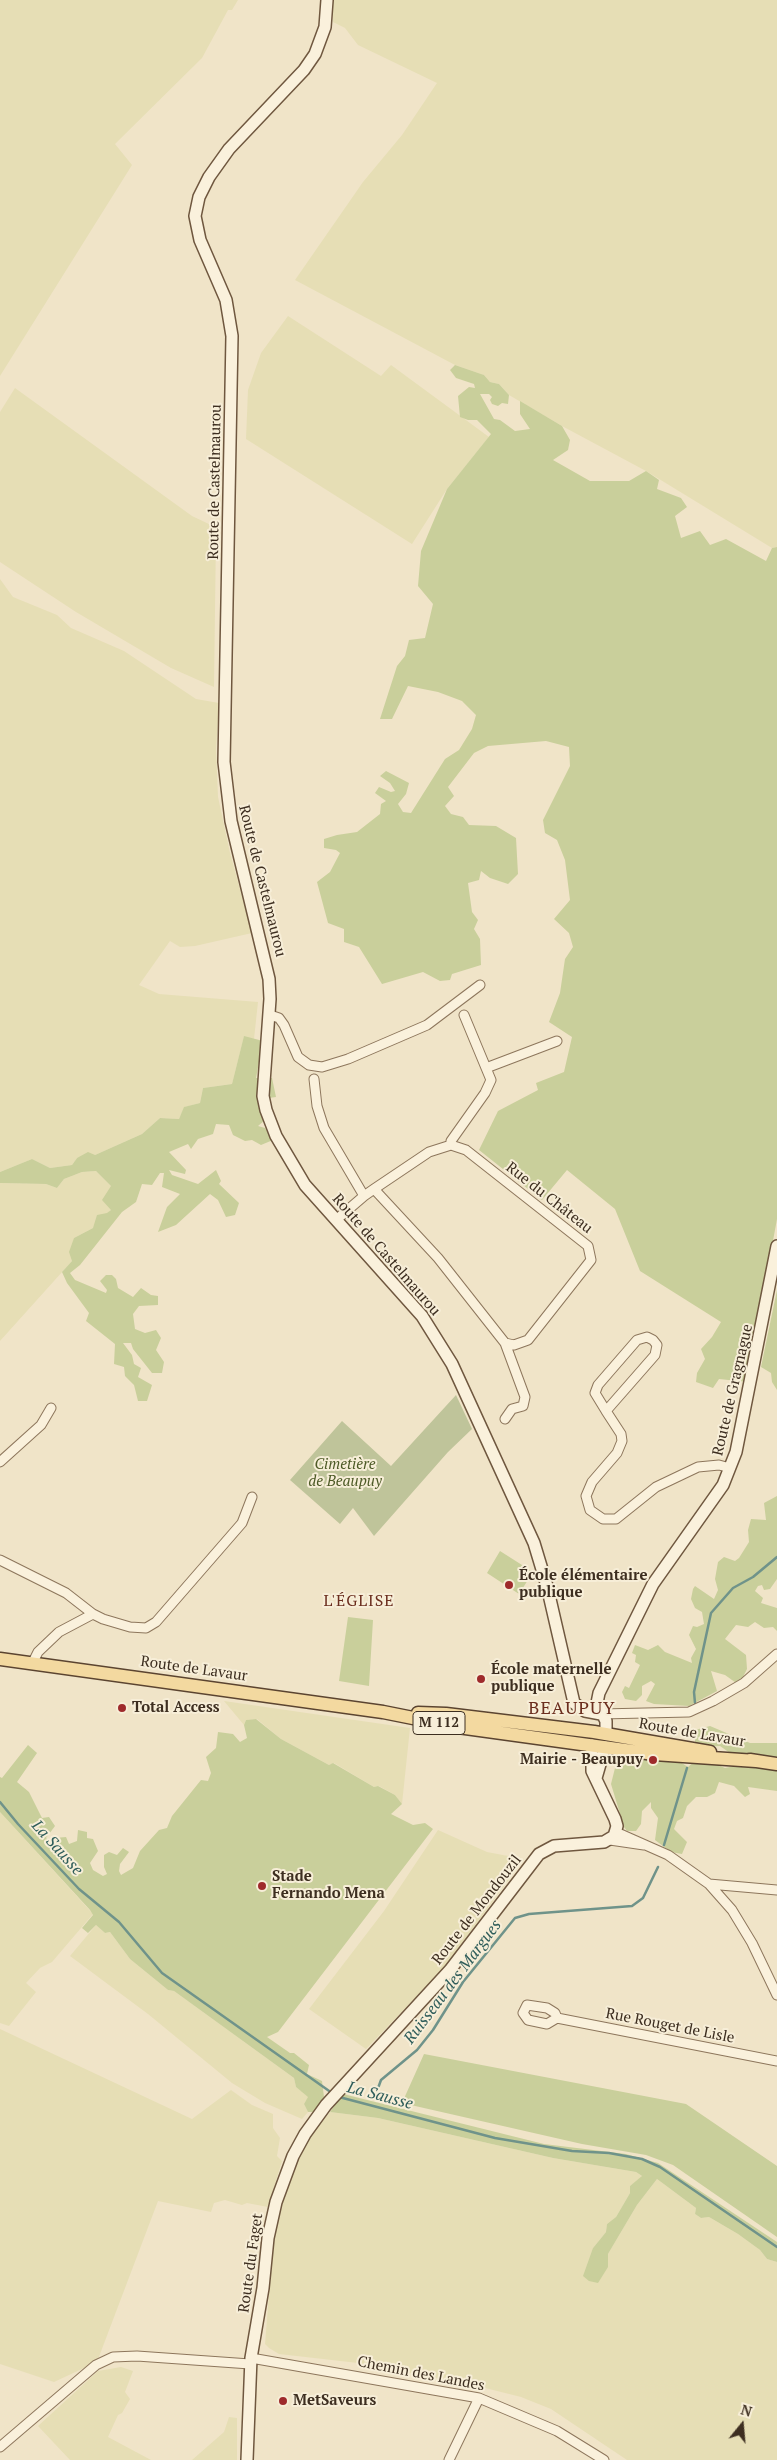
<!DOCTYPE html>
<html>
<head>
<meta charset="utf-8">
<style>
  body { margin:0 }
  #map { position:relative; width:777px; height:2460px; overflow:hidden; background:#f0e4c8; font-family:"PT Serif",serif }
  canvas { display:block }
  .north { position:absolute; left:717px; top:2400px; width:50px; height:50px; -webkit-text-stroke:4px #f7eed8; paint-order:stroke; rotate:17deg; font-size:14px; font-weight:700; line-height:20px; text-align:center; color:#3d2e20 }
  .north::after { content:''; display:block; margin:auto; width:18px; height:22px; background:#3d2e20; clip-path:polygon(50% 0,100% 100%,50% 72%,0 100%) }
</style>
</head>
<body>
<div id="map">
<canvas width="777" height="2460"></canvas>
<div class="north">N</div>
</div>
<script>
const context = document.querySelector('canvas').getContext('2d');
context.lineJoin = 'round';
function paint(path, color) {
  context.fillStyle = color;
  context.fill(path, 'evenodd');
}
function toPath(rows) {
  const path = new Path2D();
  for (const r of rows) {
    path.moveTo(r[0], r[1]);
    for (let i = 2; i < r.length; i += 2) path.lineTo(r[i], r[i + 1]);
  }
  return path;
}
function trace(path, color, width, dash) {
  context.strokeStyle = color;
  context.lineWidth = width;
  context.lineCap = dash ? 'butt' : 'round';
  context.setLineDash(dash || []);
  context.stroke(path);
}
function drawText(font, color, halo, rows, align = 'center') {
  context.font = font + ' "PT Serif",serif';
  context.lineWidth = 4;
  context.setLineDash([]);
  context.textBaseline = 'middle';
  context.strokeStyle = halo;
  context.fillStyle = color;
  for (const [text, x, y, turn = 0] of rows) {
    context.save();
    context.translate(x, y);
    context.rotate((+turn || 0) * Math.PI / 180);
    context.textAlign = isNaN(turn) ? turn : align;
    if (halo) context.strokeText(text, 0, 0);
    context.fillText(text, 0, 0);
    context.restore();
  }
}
const farmland = toPath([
  [0,0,238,0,232,10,228,10,202,58,115,144,132,165,0,376],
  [332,0,777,0,777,547,772,548,646,471,562,426,509,395,499,384,490,382,484,375,455,365,295,280,363,182,402,135,437,83,358,45,345,28,333,22],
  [288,316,381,376,391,365,489,437,447,489,412,544,246,439,248,390,261,353],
  [15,388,192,516,211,525,216,535,214,687,171,668,76,612,0,562,0,412],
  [0,579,13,597,57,615,71,628,124,651,196,699,219,703,216,749,218,797,230,853,252,933,195,946,180,947,170,941,139,985,159,994,258,1002,254,1039,244,1037,232,1084,203,1088,200,1103,185,1107,179,1119,160,1118,142,1134,95,1155,77,1158,72,1165,50,1168,32,1159,0,1172],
  [96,1171,111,1186,111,1210,93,1228,74,1238,72,1261,0,1341,0,1183,46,1184,57,1188,64,1179,82,1172],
  [224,1701,410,1728,402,1804,395,1795,379,1786,374,1787,334,1763,329,1765,281,1739,257,1719,246,1720,244,1725],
  [0,1812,93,1914,52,1962,40,1968,26,1983,36,1992,9,2026,0,2023],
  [438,1830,487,1852,524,1859,443,1969,366,2049,309,2009,384,1911],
  [96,1925,105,1933,110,1932,130,1959,168,1990,174,1991,294,2078,296,2087,309,2097,304,2104,308,2112,302,2119,265,2103,232,2083,148,2014,70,1956],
  [0,2029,192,2119,231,2090,252,2105,273,2114,273,2128,280,2138,277,2156,282,2161,268,2207,247,2203,242,2205,225,2200,214,2203,211,2212,158,2201,97,2362,54,2382,0,2364],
  [330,2112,378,2118,553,2158,636,2172,642,2176,641,2179,630,2186,630,2193,616,2217,607,2224,606,2232,593,2248,608,2267,608,2254,637,2205,657,2179,696,2208,695,2214,701,2218,709,2217,738,2234,760,2250,767,2259,777,2262,777,2460,627,2460,551,2409,521,2397,473,2385,358,2363,279,2354,269,2348,265,2344,273,2245,278,2216,298,2160,309,2138],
  [121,2367,133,2371,125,2392,130,2399,122,2413,118,2415,108,2437,151,2460,70,2460,38,2426,98,2371],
  [229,2417,237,2418,237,2460,192,2460,224,2432]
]);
const green = toPath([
  [455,365,484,375,490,382,499,384,509,395,508,404,502,403,498,406,492,404,490,400,492,397,489,394,480,394,494,419,500,420,515,431,530,429,520,414,520,401,562,426,570,440,568,450,553,460,590,481,629,481,646,471,659,480,657,489,681,498,687,507,675,516,681,538,700,531,710,545,726,539,766,561,772,548,777,547,777,1219,747,1382,719,1379,713,1388,696,1382,697,1373,705,1359,701,1349,712,1337,721,1322,640,1271,615,1209,567,1170,542,1200,479,1150,498,1111,538,1090,536,1083,564,1072,572,1037,549,1022,560,993,565,959,573,947,569,933,554,919,570,900,565,860,557,840,545,833,543,820,570,766,569,747,546,741,488,746,474,753,448,787,454,796,445,806,451,814,463,817,469,825,496,826,516,838,518,874,508,884,490,878,481,871,479,880,468,883,472,912,478,920,474,929,480,939,481,965,452,974,450,980,440,981,423,972,382,984,359,947,344,942,344,929,328,923,317,882,330,872,340,853,336,850,324,848,324,839,337,835,357,832,380,814,381,804,386,801,375,793,379,787,391,792,395,791,390,783,380,776,386,771,409,783,406,794,398,804,403,812,411,813,445,759,459,750,472,729,476,715,462,701,438,692,408,686,392,719,380,719,397,666,405,656,409,640,425,638,433,604,418,586,421,551,447,489,491,434,477,420,468,420,460,417,458,396,469,387,475,388,474,384,456,378,450,370],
  [244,1036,263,1041,256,1078,272,1078,276,1097,262,1099,265,1120,258,1126,265,1128,273,1140,261,1145,252,1140,245,1141,233,1135,229,1125,216,1124,213,1134,198,1139,191,1149,188,1144,169,1152,186,1170,185,1174,169,1170,172,1175,198,1184,216,1170,221,1181,219,1184,239,1203,235,1215,226,1217,218,1200,210,1194,176,1225,158,1232,167,1207,180,1194,162,1187,164,1173,160,1173,152,1185,142,1184,136,1202,122,1212,80,1265,70,1273,75,1280,106,1293,107,1290,100,1281,106,1275,112,1275,116,1279,118,1288,133,1297,141,1288,151,1295,158,1296,158,1305,139,1306,133,1314,135,1329,145,1333,156,1330,161,1338,156,1350,164,1362,162,1373,152,1373,133,1349,131,1343,123,1343,132,1355,134,1364,141,1368,138,1377,152,1385,147,1401,138,1401,134,1385,125,1376,124,1367,114,1364,115,1344,86,1321,89,1313,67,1283,62,1272,72,1261,69,1252,74,1238,93,1228,97,1215,107,1213,111,1210,102,1200,111,1186,96,1171,82,1172,64,1179,57,1188,46,1184,0,1183,0,1172,32,1159,50,1168,72,1165,77,1158,88,1152,95,1155,142,1134,160,1118,179,1119,184,1107,200,1103,203,1088,232,1084],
  [777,1290,777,1390,772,1382,771,1373,761,1367],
  [777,1496,777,1579,770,1589,764,1590,762,1585,758,1586,755,1591,763,1598,761,1603,777,1608,777,1631,773,1627,764,1628,755,1622,748,1627,736,1625,725,1639,746,1655,747,1669,739,1685,725,1675,711,1671,717,1691,689,1706,654,1704,646,1701,655,1684,651,1681,642,1686,642,1695,636,1701,625,1699,622,1692,625,1686,629,1688,640,1665,635,1662,636,1655,632,1653,635,1645,648,1650,658,1645,665,1652,692,1663,691,1658,696,1649,689,1635,693,1626,697,1627,704,1624,702,1612,695,1608,691,1599,693,1589,695,1586,714,1599,718,1590,715,1579,718,1562,724,1557,735,1561,739,1558,749,1542,748,1530,751,1519,766,1520,764,1503],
  [500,1551,533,1572,519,1594,487,1573],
  [348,1617,373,1620,369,1686,339,1681],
  [256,1719,281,1739,329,1765,333,1763,374,1787,378,1786,395,1795,402,1804,391,1814,413,1825,425,1823,433,1829,278,2032,267,2037,290,2053,294,2053,309,2065,307,2074,322,2081,324,2097,314,2112,308,2112,304,2104,308,2097,296,2087,294,2078,174,1991,168,1990,130,1959,110,1932,105,1933,96,1925,88,1933,82,1928,93,1915,90,1910,0,1812,0,1777,2,1778,28,1745,37,1753,17,1782,29,1792,42,1818,49,1817,55,1826,46,1838,51,1844,55,1838,66,1837,69,1844,77,1841,78,1830,87,1832,87,1838,93,1839,98,1851,90,1863,93,1870,103,1876,107,1874,104,1867,104,1855,109,1852,117,1855,123,1848,129,1852,120,1864,119,1871,121,1875,133,1868,140,1851,159,1830,167,1828,172,1816,201,1780,208,1781,211,1773,206,1757,216,1748,218,1732,233,1734,240,1742,247,1738,244,1725,246,1720],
  [710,1726,750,1743,777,1743,777,1791,748,1787,750,1794,745,1797,734,1786,719,1782,715,1793,707,1797,696,1797,687,1806,683,1818,677,1821,674,1829,687,1842,682,1854,671,1852,655,1840,658,1818,651,1808,651,1802,642,1811,641,1824,636,1831,627,1831,624,1827,611,1784,616,1764,613,1755,677,1760,688,1767,695,1761,713,1763,725,1768,740,1765,743,1754,730,1753,720,1746,704,1747,695,1742,695,1730],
  [424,2054,686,2104,777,2166,777,2237,673,2165,646,2155,582,2144,402,2103],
  [343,2094,544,2144,626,2154,658,2163,777,2242,777,2262,767,2259,760,2250,738,2234,709,2217,701,2218,695,2214,696,2208,657,2179,637,2205,608,2254,608,2267,598,2283,589,2281,583,2276,593,2248,606,2232,607,2224,616,2217,630,2193,630,2186,642,2176,636,2172,553,2158,378,2118,330,2112]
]);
const cemetery = toPath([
  [456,1395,472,1429,448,1452,374,1536,353,1508,340,1524,290,1480,342,1421,391,1466]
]);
const stream = toPath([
  [695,1703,694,1692,711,1613,733,1588,753,1577,777,1557],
  [0,1802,18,1824,79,1889,119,1922,162,1973,332,2093],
  [664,1845,687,1768],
  [377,2091,381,2080,417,2050,433,2030,463,1982,515,1918,529,1914,632,1906,643,1898,658,1867],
  [339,2097,495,2138,572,2151,609,2153,642,2159,660,2167,777,2247]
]);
const street = toPath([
  [270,1015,279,1018,284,1025,298,1057,309,1065,322,1067,348,1059,427,1025,480,985],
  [486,1068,557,1041],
  [314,1079,317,1106,324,1128,364,1196],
  [451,1145,451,1141,485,1093,491,1080,464,1015],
  [336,1220,364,1196,374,1189,429,1152,451,1145,466,1150,588,1246,591,1260,528,1340,514,1345,505,1343,438,1258,374,1189],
  [505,1343,525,1397,523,1406,512,1409,505,1419],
  [606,1411,595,1393,598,1385,637,1340,647,1337,653,1340,657,1345,655,1355,606,1411,621,1434,622,1441,617,1453,592,1482,586,1496,590,1510,603,1519,616,1519,656,1487,698,1467,719,1465,730,1468],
  [0,1462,41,1425,51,1408],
  [0,1560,66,1593,93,1614,103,1619,130,1627,146,1628,156,1622,242,1523,252,1497],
  [32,1664,38,1652,59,1632,93,1614],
  [601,1714,689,1712,713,1701,744,1683,777,1654],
  [616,1832,668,1855,709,1884,732,1910,752,1943,777,1995],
  [610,1840,644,1845],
  [709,1884,777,1890],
  [527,2005,547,2008,555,2013,557,2018,547,2024,528,2020,523,2013,527,2005],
  [557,2018,777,2061],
  [251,2358,479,2398,557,2431,604,2460],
  [0,2447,96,2365,113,2357,137,2356,250,2364],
  [449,2460,479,2398]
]);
const secondary = toPath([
  [327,0,325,27,315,54,304,70,229,149,209,177,199,197,195,216,200,240,226,300,232,336,224,762,231,821,269,979,270,999,263,1096,266,1110,276,1136,305,1185,422,1316,452,1364,534,1543,547,1586,574,1703,585,1711,601,1714],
  [606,1734,606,1721,597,1703,599,1693,653,1584,723,1485,736,1452,777,1246],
  [596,1778,605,1747],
  [247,2460,251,2358,263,2288,268,2238,276,2202,293,2156,305,2134,326,2105,450,1970,539,1854,554,1846,604,1842,614,1836,617,1826,615,1819,592,1771,592,1745]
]);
const primary = toPath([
  [0,1659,383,1712,458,1727,654,1754,756,1761],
  [418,1713,446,1714,594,1732,710,1752],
  [750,1760,777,1764]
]);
const markers = [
  [509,1585,5,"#9e2a2b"],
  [481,1679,5,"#9e2a2b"],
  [122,1708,5,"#9e2a2b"],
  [653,1760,5,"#9e2a2b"],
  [262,1886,5,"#9e2a2b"],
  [283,2401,5,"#9e2a2b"]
];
const shields = [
  [439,1723,52]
];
const shieldNames = [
  ["M 112",439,1723]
];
const streetNames = [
  ["Route de Castelmaurou",215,482,-89],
  ["Route de Castelmaurou",262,881,76],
  ["Rue du Château",549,1198,38],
  ["Route de Castelmaurou",386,1255,49],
  ["Route de Gragnague",733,1390,-77],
  ["Route de Lavaur",194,1669,8],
  ["Route de Lavaur",692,1733,10],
  ["Route de Mondouzil",477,1910,-52],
  ["Rue Rouget de Lisle",670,2026,11],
  ["Route du Faget",251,2263,-82],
  ["Chemin des Landes",421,2374,11]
];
const parkNames = [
  ["Cimetière",345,1465],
  ["de Beaupuy",345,1482]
];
const poiNames = [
  ["École élémentaire",519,1576],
  ["publique",519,1593],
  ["École maternelle",491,1670],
  ["publique",491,1687],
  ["Total Access",132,1708],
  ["Mairie - Beaupuy",643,1760,"right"],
  ["Stade",272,1877],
  ["Fernando Mena",272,1894],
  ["MetSaveurs",293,2401]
];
const neighbourhoodNames = [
  ["L'ÉGLISE",359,1601]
];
const waterNames = [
  ["La Sausse",57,1848,48],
  ["Ruisseau des Margues",453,1982,-53],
  ["La Sausse",380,2096,15]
];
const quarterNames = [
  ["BEAUPUY",572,1709]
];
paint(farmland, '#e6deb5');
paint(green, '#c9cf9b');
paint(cemetery, '#bfc49a');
trace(stream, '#6f938a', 2.5);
trace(street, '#8d765c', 11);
trace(secondary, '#6f573f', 14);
trace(primary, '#5b4430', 15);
trace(street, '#faf1dc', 9);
trace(secondary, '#faf1dc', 11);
trace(primary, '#f3d9a0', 12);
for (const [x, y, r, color] of markers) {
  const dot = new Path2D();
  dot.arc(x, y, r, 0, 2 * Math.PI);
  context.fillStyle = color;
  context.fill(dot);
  trace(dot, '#f7eed8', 2);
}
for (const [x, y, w] of shields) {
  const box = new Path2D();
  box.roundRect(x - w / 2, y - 11.5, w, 23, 4);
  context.fillStyle = '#f7eed8';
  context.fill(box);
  trace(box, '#3d2e20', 1);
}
drawText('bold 14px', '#3d2e20', null, shieldNames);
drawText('15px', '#3d2e20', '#f7eed8', streetNames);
drawText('italic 15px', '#4d5a26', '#f7eed8', parkNames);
drawText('bold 15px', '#3d2e20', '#f7eed8', poiNames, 'left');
context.letterSpacing = '1px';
drawText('16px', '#6b2e1e', '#f7eed8', neighbourhoodNames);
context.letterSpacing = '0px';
drawText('italic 16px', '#2f5d5a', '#f7eed8', waterNames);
context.letterSpacing = '1px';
drawText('18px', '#6b2e1e', '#f7eed8', quarterNames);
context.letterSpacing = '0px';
</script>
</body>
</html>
